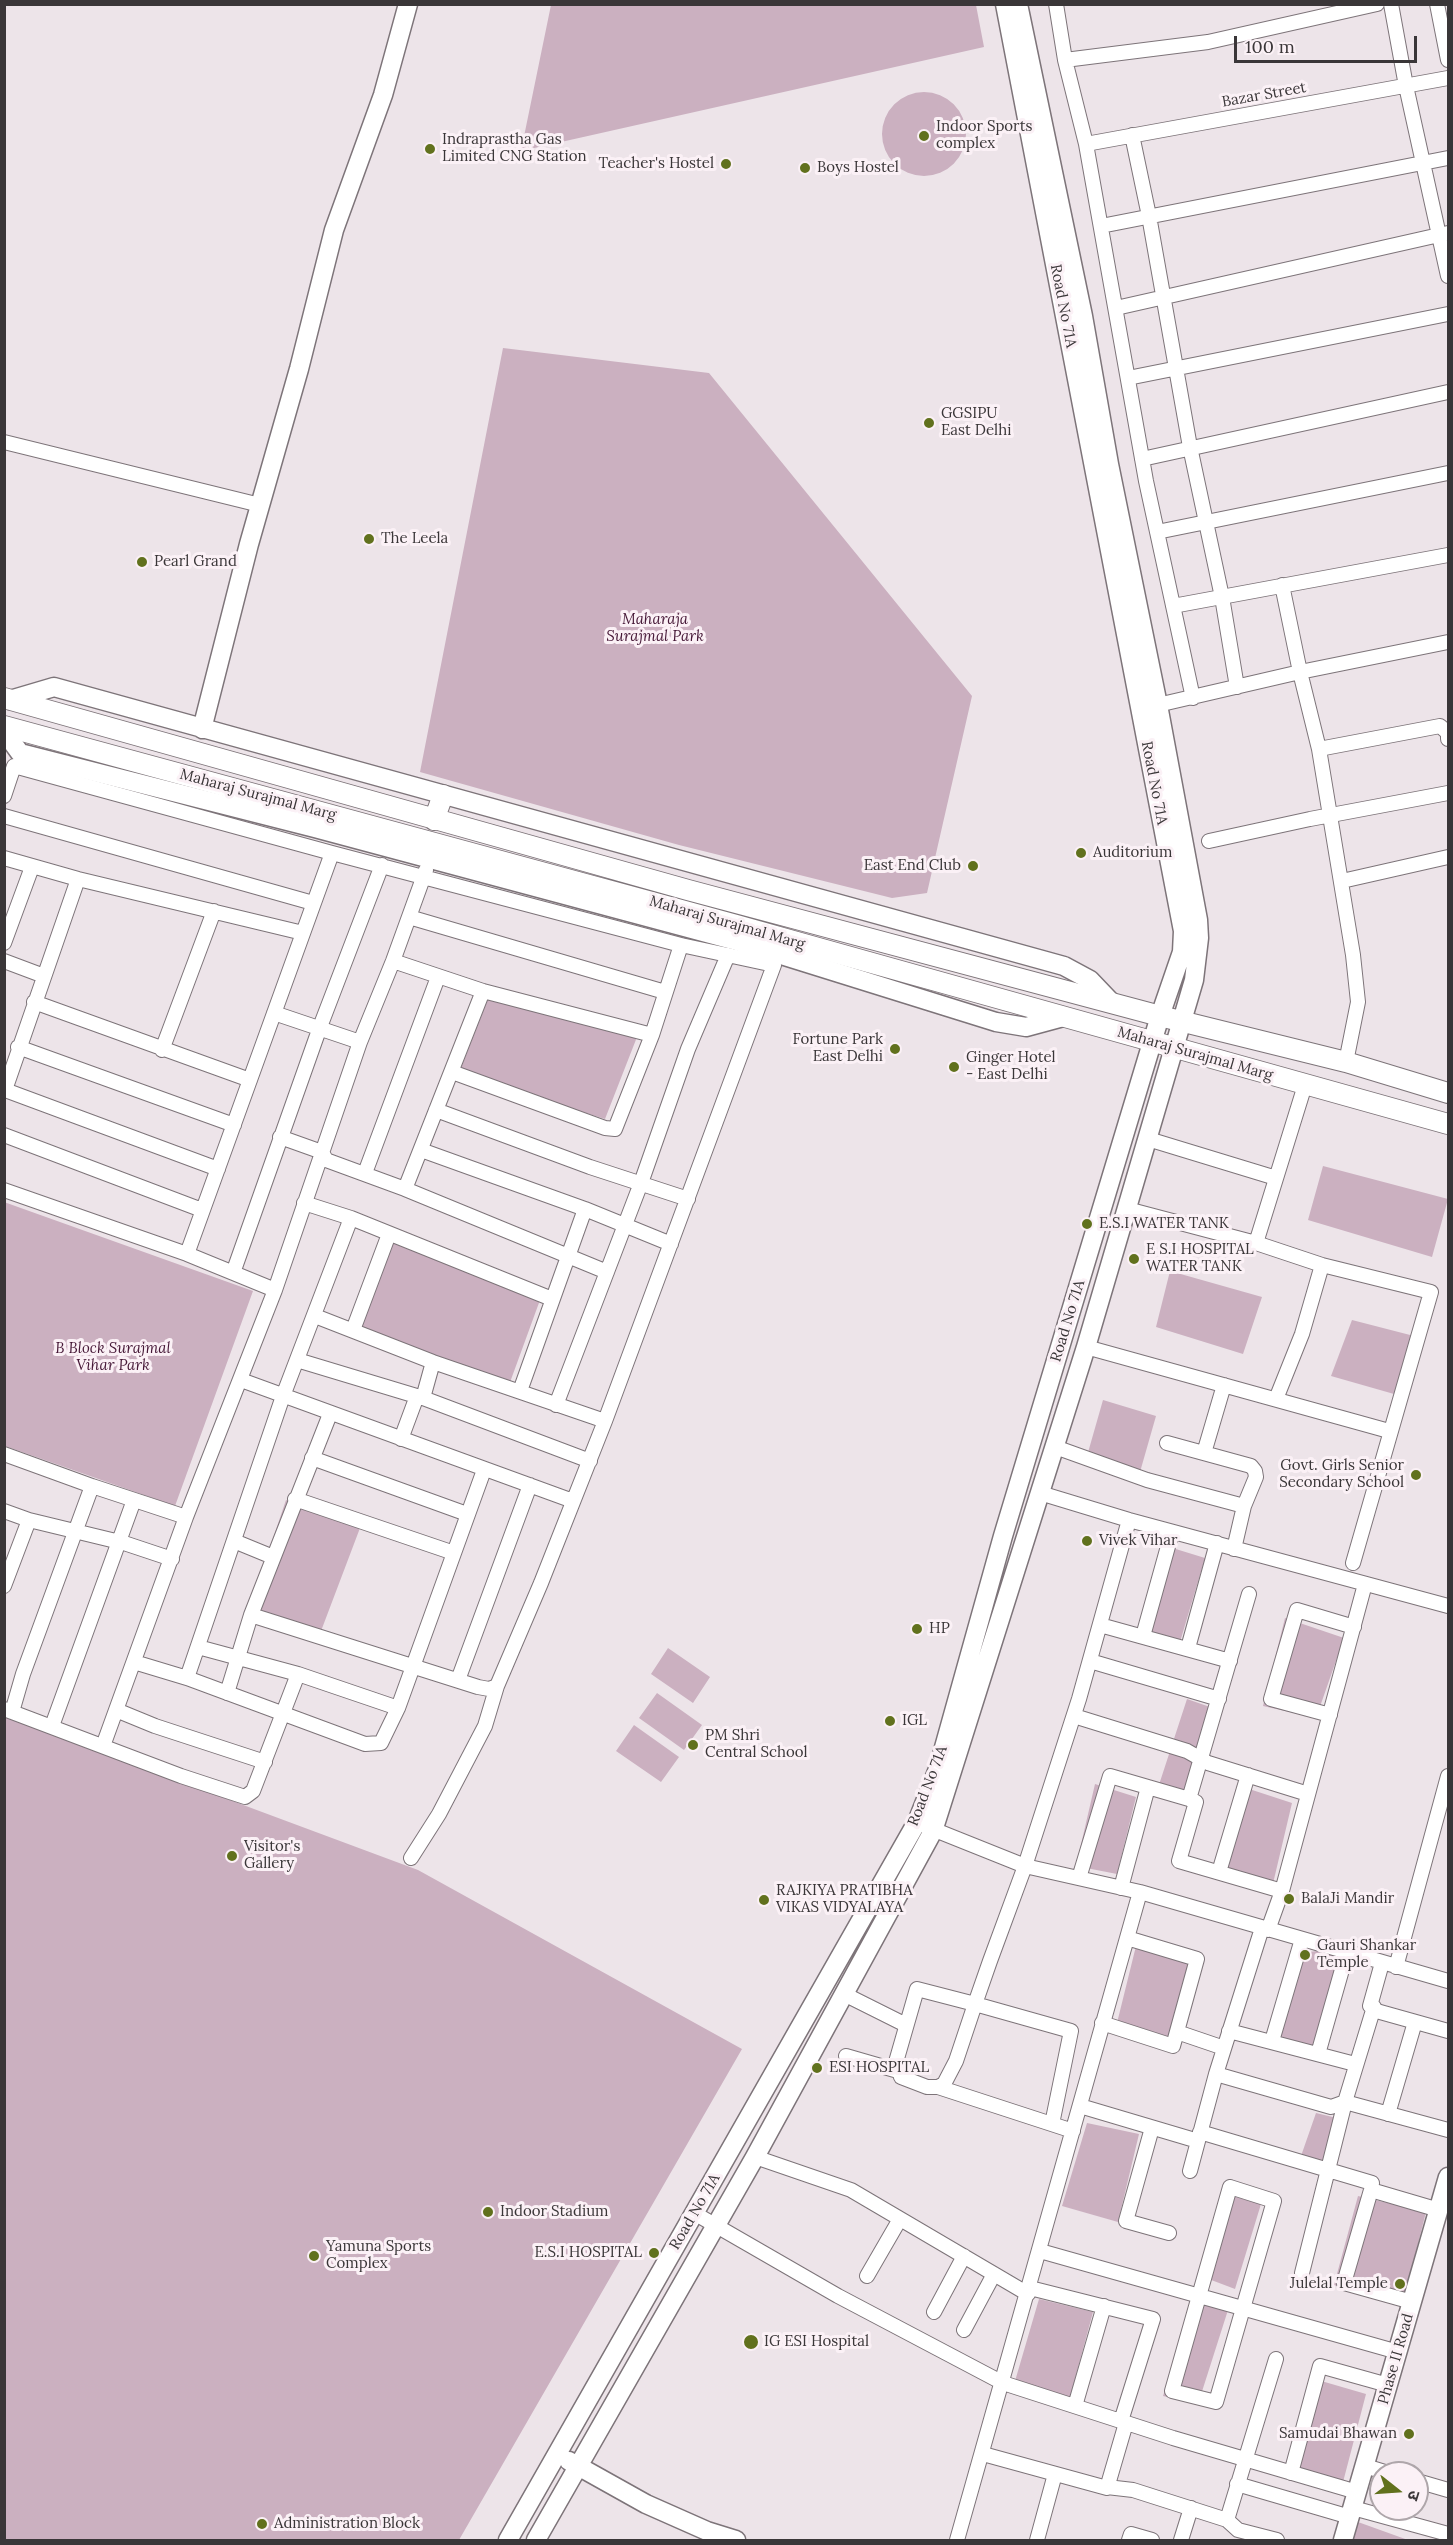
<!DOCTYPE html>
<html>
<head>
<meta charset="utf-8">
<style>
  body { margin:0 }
  #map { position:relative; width:1453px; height:2545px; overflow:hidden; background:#ede4e9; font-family:Lora,"Noto Sans Devanagari",serif }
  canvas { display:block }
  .frame { position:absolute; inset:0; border:6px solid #3a3638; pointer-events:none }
  .north { position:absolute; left:1369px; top:2461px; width:60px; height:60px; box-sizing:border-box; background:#fbf1f6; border:2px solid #aea6aa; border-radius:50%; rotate:107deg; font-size:16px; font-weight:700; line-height:24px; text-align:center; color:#3a3638 }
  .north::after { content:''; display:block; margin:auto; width:21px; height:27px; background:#61711d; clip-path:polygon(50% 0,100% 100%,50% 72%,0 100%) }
  .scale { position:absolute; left:1234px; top:36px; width:183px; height:27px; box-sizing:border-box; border:3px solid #3a3638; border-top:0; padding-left:8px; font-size:18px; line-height:21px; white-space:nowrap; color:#3a3638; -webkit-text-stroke:4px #fbf1f6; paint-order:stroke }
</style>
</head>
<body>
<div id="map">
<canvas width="1453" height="2545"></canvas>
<div class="frame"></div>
<div class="north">उ</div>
<div class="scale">100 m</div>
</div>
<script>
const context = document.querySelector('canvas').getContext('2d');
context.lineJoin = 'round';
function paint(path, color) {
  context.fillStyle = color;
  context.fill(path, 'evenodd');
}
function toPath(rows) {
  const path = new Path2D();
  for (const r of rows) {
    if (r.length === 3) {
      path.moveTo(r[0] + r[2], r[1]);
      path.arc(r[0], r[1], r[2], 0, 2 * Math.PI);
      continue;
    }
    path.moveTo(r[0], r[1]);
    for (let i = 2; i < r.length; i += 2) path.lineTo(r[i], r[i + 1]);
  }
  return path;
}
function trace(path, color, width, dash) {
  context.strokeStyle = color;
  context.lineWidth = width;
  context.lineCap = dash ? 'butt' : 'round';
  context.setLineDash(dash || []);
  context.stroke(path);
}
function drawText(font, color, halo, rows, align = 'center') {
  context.font = font + ' Lora,serif';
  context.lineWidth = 6;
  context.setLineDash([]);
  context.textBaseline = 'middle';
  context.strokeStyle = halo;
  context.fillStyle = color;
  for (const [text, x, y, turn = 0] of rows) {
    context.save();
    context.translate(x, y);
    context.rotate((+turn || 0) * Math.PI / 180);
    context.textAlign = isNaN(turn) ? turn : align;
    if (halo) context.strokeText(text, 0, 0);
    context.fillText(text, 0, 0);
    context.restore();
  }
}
const green = toPath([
  [551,5,976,5,984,47,521,151],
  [924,134,42],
  [503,348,709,373,972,696,927,893,892,898,679,845,420,772],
  [488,999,637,1037,605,1119,459,1073],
  [1323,1166,1448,1199,1432,1257,1308,1220],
  [4,1202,253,1291,175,1506,5,1446],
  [391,1241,540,1300,509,1385,356,1325],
  [1170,1271,1262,1297,1243,1354,1156,1327],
  [1352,1320,1414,1336,1394,1394,1331,1376],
  [1103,1400,1156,1416,1140,1472,1087,1456],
  [286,1500,360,1528,318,1639,248,1612],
  [1166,1546,1205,1558,1180,1642,1141,1630],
  [1285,1618,1344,1638,1316,1718,1263,1706],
  [668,1648,710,1677,693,1703,651,1674],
  [657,1693,702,1725,684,1750,639,1718],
  [1187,1699,1210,1707,1180,1803,1155,1797],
  [4,1716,418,1870,742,2049,459,2540,5,2540],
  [634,1725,679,1757,661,1782,616,1751],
  [1095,1784,1136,1797,1117,1874,1076,1866],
  [1237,1785,1292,1803,1271,1892,1212,1875],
  [1136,1946,1191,1962,1168,2040,1117,2023],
  [1317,1951,1341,1957,1314,2051,1276,2039,1301,1953],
  [1316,2113,1341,2119,1328,2164,1301,2156],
  [1087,2123,1139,2134,1118,2222,1062,2206],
  [1221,2193,1261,2204,1235,2289,1198,2275],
  [1358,2196,1426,2212,1402,2307,1334,2285],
  [1195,2298,1228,2310,1198,2404,1163,2396],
  [1039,2299,1093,2312,1068,2405,1013,2388],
  [1311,2378,1366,2394,1342,2486,1287,2468],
  [1358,2522,1408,2540,1353,2540]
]);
const minor = toPath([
  [1056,4,1065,60,1086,144,1146,481,1193,698],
  [1391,4,1406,86,1448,276],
  [1437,4,1448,60],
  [1065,60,1208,42,1377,4],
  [1132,135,1149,216,1190,447,1222,597,1237,687],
  [1086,144,1448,78],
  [1101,226,1448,158],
  [1116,308,1448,233],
  [1128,378,1448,314],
  [4,442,260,505],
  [1142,459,1448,392],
  [1157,532,1448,473],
  [1282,585,1300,672,1319,749,1353,955,1358,1002,1346,1062],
  [1173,606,1448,555],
  [1149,707,1300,672,1448,642],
  [1319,749,1440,726,1448,733,1448,739],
  [4,796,14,766,332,853,681,945,774,965,605,1421,541,1583,497,1686,485,1726,439,1814,411,1858],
  [4,816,313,903],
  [1209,841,1310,819,1448,793],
  [4,858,78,879,303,933],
  [78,879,5,1090,218,1169],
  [1342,881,1448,857],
  [409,917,665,992],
  [4,943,32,867],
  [4,961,44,976],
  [393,961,483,991,652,1035],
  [34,1002,250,1080],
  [274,1013,360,1042],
  [18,1047,234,1125],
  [162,1050,214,911],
  [452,1072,605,1128,615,1129,652,1035,681,945],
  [436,1110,590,1167,688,1199],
  [4,1135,202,1210],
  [280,1137,322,1152,326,1160,405,1189,607,1272],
  [1148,1139,1276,1178],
  [421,1150,585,1209,671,1244],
  [365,1173,438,977],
  [405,1189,483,991],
  [4,1190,187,1254,275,1290],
  [304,1203,351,1218,552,1299],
  [1127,1209,1256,1243,1322,1265,1431,1292,1353,1563],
  [1256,1243,1305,1085],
  [187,1254,332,853],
  [233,1273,320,1027,382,865],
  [315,1316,433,1362,605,1421],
  [353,1330,389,1234],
  [1086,1347,1389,1431],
  [297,1360,423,1398,590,1461],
  [241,1380,573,1501],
  [520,1391,585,1209],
  [423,1398,433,1362],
  [1276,1399,1302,1334,1322,1265],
  [556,1405,641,1183,688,1049,728,955],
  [401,1439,417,1396],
  [1167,1443,1251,1466,1255,1471,1256,1477,1244,1506,1234,1549],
  [1055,1447,1147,1480,1244,1506],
  [1204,1453,1224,1385],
  [4,1454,92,1486,186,1517],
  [312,1458,467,1514],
  [1040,1493,1129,1520,1448,1606],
  [295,1499,454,1553],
  [4,1511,29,1520,124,1543,172,1559],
  [234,1541,273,1557],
  [4,1586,29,1520],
  [1249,1594,1189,1799,1196,1802,1179,1861,1282,1891],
  [251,1615,478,1687,489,1689,497,1686],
  [1100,1625,1230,1661],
  [1143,1636,1172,1532],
  [198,1647,298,1674,398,1708],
  [1188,1648,1217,1543],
  [1090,1661,1219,1699],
  [134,1662,187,1678,365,1744,381,1743,398,1708,484,1470],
  [187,1678,283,1396,351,1218],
  [458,1680,530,1485],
  [227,1693,251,1615,330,1414],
  [4,1709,181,1776,245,1797,253,1791,298,1674],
  [116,1710,155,1726,265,1762],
  [12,1712,23,1674,92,1486],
  [1330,1715,1271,1699,1297,1610,1354,1627],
  [1074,1716,1187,1751,1208,1763,1308,1794],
  [52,1726,134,1500],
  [103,1746,186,1517,275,1290,360,1042,393,961,426,870],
  [925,1826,1025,1866,1140,1892,1448,1981],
  [1219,1872,1248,1775],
  [1079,1878,1110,1776,1189,1799],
  [1121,1888,1148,1787],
  [1268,1930,1282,1891,1365,1584],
  [1396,1967,1448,1776],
  [844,1994,906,2025],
  [1373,2010,1448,2031],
  [1102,2023,1173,2046,1197,1959,1127,1938],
  [1229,2031,1355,2064],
  [1177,2032,1224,2048],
  [1272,2041,1302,1939],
  [1318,2054,1347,1952],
  [846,2056,898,2071],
  [1216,2074,1331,2107,1345,2102,1448,2130],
  [938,2087,1073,2131],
  [1080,2106,1198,2141],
  [1388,2114,1415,2022],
  [1052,2124,1071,2031,975,2004,917,1989,896,2062,901,2077,927,2087,938,2087,944,2084,956,2061,975,2004,990,1961,1025,1866,1079,1699,1129,1520],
  [1152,2128,1126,2221,1169,2233],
  [1200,2132,1372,2183,1371,2190,1439,2210],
  [755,2157,851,2190,1028,2294],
  [1190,2171,1216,2074,1262,1928],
  [1230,2187,1274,2201,1216,2402,1172,2391,1230,2187],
  [1371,2190,1344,2283,1412,2302],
  [694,2213,838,2296,1003,2383,1173,2438,1357,2492],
  [1040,2251,1398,2352],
  [1302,2273,1345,2102,1374,2007,1370,2006,1382,1963],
  [867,2276,900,2219],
  [1030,2288,1153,2319,1121,2421],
  [934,2312,964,2256],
  [964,2330,994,2274],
  [1276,2359,1227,2520,1238,2530,1277,2540],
  [1075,2406,1104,2306],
  [983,2454,1107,2488,1126,2423],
  [1365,2466,1388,2473],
  [1291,2473,1320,2366,1388,2385],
  [1417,2481,1448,2490],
  [1237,2484,1350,2517],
  [1107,2487,1133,2490,1227,2520],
  [1353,2508,1448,2534],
  [957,2540,1140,1892],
  [1037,2540,1055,2474],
  [1129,2540,1131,2534,1152,2540],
  [1181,2540,1191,2508]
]);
const tertiary = toPath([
  [10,700,54,687,1064,966,1090,980,1111,1002],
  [202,729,249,544,299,369,334,230,383,95,408,4],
  [4,731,20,753,315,828,733,940,996,1022,1026,1027,1063,1017],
  [569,2461,646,2504,707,2531,736,2540],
  [508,2540,917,1822,938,1769,1003,1536,1160,1016,1182,952,1183,931,1005,4],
  [536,2540,755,2157,933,1831,1086,1347,1194,980,1199,938,1198,920,1158,705,1109,464,1083,316,1018,4],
  [1343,2540,1448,2177]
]);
const secondary = toPath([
  [4,698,688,890,1160,1016,1346,1062,1448,1093],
  [4,726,736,925,1448,1124],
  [434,820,443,795]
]);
const markers = [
  [924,136,6,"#61711d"],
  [430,149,6,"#61711d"],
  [726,164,6,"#61711d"],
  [805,168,6,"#61711d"],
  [929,423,6,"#61711d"],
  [369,539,6,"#61711d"],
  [142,562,6,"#61711d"],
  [1081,853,6,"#61711d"],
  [973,866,6,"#61711d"],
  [895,1049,6,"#61711d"],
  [954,1067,6,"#61711d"],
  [1087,1224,6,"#61711d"],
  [1134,1259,6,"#61711d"],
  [1416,1475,6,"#61711d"],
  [1087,1541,6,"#61711d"],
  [917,1629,6,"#61711d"],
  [890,1721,6,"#61711d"],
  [693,1745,6,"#61711d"],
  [232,1856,6,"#61711d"],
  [1289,1899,6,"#61711d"],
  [764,1900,6,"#61711d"],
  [1305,1955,6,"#61711d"],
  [817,2068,6,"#61711d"],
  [488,2212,6,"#61711d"],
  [654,2253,6,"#61711d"],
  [314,2256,6,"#61711d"],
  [1400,2284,6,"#61711d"],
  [751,2342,8,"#61711d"],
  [1409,2434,6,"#61711d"],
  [262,2524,6,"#61711d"]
];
const streetNames = [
  ["Bazar Street",1264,95,-10],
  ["Road No 71A",1063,306,79],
  ["Road No 71A",1154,783,79],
  ["Maharaj Surajmal Marg",258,795,15],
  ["Maharaj Surajmal Marg",727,923,16],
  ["Maharaj Surajmal Marg",1195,1054,16],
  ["Road No 71A",1068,1321,-73],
  ["Road No 71A",928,1786,-69],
  ["Road No 71A",695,2212,-60],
  ["Phase II Road",1396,2359,-74]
];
const poiNames = [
  ["Indoor Sports",936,127],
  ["complex",936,144],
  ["Indraprastha Gas",442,140],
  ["Limited CNG Station",442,157],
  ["Teacher's Hostel",714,164,"right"],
  ["Boys Hostel",817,168],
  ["GGSIPU",941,414],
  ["East Delhi",941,431],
  ["The Leela",381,539],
  ["Pearl Grand",154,562],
  ["Auditorium",1093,853],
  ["East End Club",961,866,"right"],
  ["Fortune Park",883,1040,"right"],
  ["East Delhi",883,1057,"right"],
  ["Ginger Hotel",966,1058],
  ["- East Delhi",966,1075],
  ["E.S.I WATER TANK",1099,1224],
  ["E S.I HOSPITAL",1146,1250],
  ["WATER TANK",1146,1267],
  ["Govt. Girls Senior",1404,1466,"right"],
  ["Secondary School",1404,1483,"right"],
  ["Vivek Vihar",1099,1541],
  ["HP",929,1629],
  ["IGL",902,1721],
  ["PM Shri",705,1736],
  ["Central School",705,1753],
  ["Visitor's",244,1847],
  ["Gallery",244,1864],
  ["RAJKIYA PRATIBHA",776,1891],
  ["VIKAS VIDYALAYA",776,1908],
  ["BalaJi Mandir",1301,1899],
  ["Gauri Shankar",1317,1946],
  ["Temple",1317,1963],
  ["ESI HOSPITAL",829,2068],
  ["Indoor Stadium",500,2212],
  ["Yamuna Sports",326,2247],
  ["Complex",326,2264],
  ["E.S.I HOSPITAL",642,2253,"right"],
  ["Julelal Temple",1388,2284,"right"],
  ["IG ESI Hospital",764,2342],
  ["Samudai Bhawan",1397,2434,"right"],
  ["Administration Block",274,2524]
];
const parkNames = [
  ["Maharaja",655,620],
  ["Surajmal Park",655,637],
  ["B Block Surajmal",113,1349],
  ["Vihar Park",113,1366]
];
paint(green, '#cbb0c0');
trace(minor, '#7d7479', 16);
trace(tertiary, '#7d7479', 21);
trace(secondary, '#7d7479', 22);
trace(minor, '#fff', 14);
trace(tertiary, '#fff', 18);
trace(secondary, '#fff', 20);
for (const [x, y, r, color] of markers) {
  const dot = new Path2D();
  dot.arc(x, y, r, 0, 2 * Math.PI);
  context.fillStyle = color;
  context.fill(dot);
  trace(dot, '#fbf1f6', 2);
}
drawText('15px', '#3a3638', '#fbf1f6', streetNames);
drawText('15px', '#3a3638', '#fbf1f6', poiNames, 'left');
drawText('italic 15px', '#451736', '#fbf1f6', parkNames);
</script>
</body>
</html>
